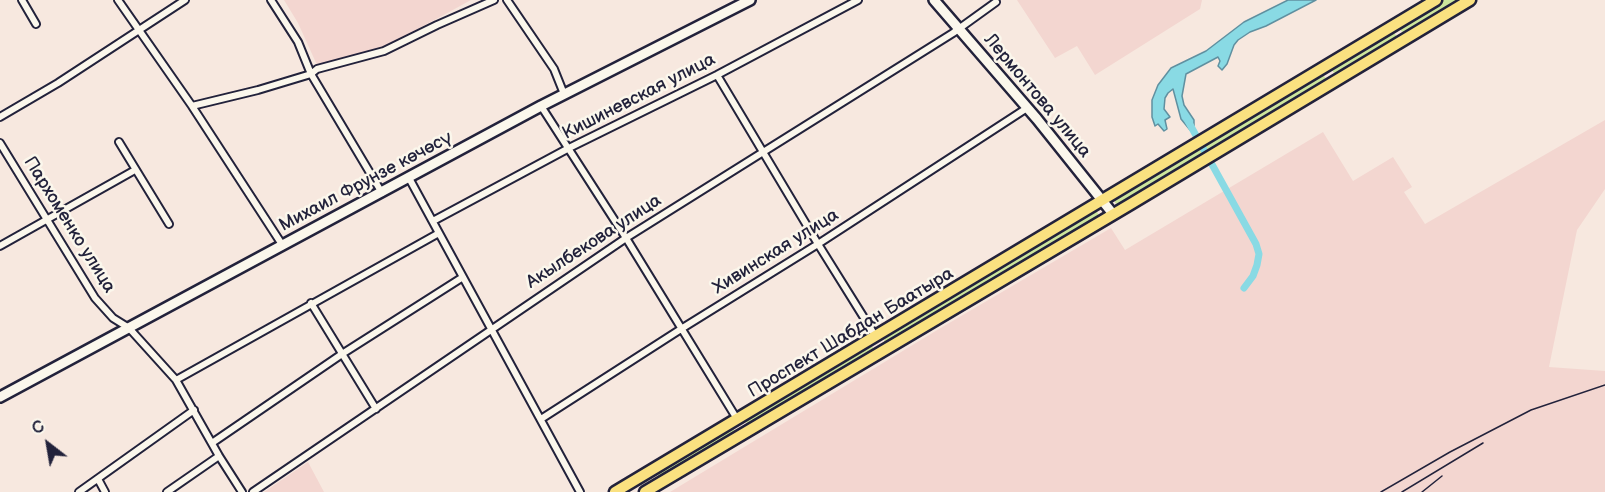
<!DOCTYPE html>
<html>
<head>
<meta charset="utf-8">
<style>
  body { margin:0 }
  #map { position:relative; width:1605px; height:492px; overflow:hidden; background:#f7e8df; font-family:"Balsamiq Sans",sans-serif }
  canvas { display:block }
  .north { position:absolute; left:18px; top:414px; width:60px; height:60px; -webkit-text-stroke:4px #fbf7ec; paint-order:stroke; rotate:329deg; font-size:16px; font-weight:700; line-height:24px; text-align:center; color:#22223b }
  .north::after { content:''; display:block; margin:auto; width:21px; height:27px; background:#22223b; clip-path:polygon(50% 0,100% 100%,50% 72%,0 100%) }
</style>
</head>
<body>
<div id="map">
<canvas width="1605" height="492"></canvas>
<div class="north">С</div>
</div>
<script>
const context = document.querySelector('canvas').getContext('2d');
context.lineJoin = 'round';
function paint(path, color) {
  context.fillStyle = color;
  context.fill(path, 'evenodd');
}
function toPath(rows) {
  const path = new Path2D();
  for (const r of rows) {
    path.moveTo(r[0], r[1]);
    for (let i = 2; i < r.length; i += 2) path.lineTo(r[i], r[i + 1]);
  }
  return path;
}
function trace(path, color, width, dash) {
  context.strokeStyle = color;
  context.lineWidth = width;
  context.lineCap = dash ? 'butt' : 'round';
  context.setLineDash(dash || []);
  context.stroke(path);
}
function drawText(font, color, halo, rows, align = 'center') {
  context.font = font + ' "Balsamiq Sans",sans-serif';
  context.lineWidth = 5;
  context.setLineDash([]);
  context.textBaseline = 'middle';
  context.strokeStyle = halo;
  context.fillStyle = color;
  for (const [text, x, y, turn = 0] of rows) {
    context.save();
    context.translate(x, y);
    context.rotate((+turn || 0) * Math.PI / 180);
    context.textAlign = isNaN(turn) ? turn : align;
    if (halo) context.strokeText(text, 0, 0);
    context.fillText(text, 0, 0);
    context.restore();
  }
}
const built = toPath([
  [284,0,471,0,387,46,317,65,298,23],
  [1017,0,1202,0,1200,9,1095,75,1077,46,1055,58],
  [1605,120,1605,189,1577,230,1549,367,1605,371,1605,492,670,492,939,329,1111,228,1125,250,1323,132,1353,181,1393,157,1412,187,1404,192,1425,224],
  [308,462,324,492,264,492]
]);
const green = toPath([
  [1442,0,1462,0,1405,33,1401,31,1401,26,1403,24],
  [1392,32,1396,35,1396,39,1337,74,1333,72,1332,68],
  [1320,73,1326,78,1322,83,1120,205,1115,203,1115,198,1118,196],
  [1093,211,1097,212,1099,215,1051,246,887,344,884,342,885,337],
  [870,345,876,350,748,427,746,425,747,419],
  [733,429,738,432,659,480,657,478,659,473]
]);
const water = toPath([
  [1288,0,1316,0,1266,26,1250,32,1238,40,1234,45,1227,64,1222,70,1218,66,1220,61,1218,57,1186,74,1182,96,1184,105,1194,120,1194,126,1190,130,1181,119,1173,89,1168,93,1165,98,1164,109,1170,117,1165,120,1167,129,1164,131,1158,124,1155,126,1152,117,1152,100,1158,85,1171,68,1206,51,1244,22,1288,0]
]);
const canal = toPath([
  [1188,121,1256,244,1259,254,1257,265,1253,276,1244,288]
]);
const minor = toPath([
  [22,0,36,24],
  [118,0,192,106,283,246],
  [271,0,298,42,311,74,382,193],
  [507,0,554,69,564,94],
  [717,75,818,244,876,337],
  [192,106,258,90,311,74,317,69,384,51,437,25,494,0],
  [541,106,626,238,737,419],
  [0,117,58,83,185,0],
  [119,142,169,224],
  [0,143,95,298,113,318,129,328,176,380,219,456,242,492],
  [409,178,580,492],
  [433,221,569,148,717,75,858,0],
  [0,246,135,170],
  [311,303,376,409],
  [176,380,439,233],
  [541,419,681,329,818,244,1027,108],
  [212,443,342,354,463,277],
  [98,479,105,492],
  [79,492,194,410],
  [167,492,219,456],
  [253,492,626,238,953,33,996,2]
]);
const secondary = toPath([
  [934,0,1037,119,1113,214],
  [0,397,541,106,750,0]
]);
const primary = toPath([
  [615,492,1436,0],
  [645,492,1129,205,1470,0]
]);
const rail = toPath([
  [1381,492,1450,452,1531,410,1605,385],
  [1402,492,1483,443],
  [1422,492,1442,476]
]);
const streetNames = [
  ["Лермонтова улица",1037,96,50],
  ["Кишиневская улица",639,97,-27],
  ["Михаил Фрунзе көчөсү",366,182,-28],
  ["Пархоменко улица",69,225,58],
  ["Акылбекова улица",594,242,-33],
  ["Хивинская улица",776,252,-32],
  ["Проспект Шабдан Баатыра",851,333,-31]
];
paint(built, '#f3d6d0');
paint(green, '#cde69c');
paint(water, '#89dae4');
trace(water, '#6090a0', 1.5);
trace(canal, '#89dae4', 7);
trace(minor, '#22223b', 10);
trace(secondary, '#22223b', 14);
trace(primary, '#22223b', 15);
trace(minor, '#fbf7ec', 6);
trace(secondary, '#fbf7ec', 9);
trace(primary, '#fae180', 10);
trace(rail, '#22223b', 1.5);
drawText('18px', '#22223b', '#fbf7ec', streetNames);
</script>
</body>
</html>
